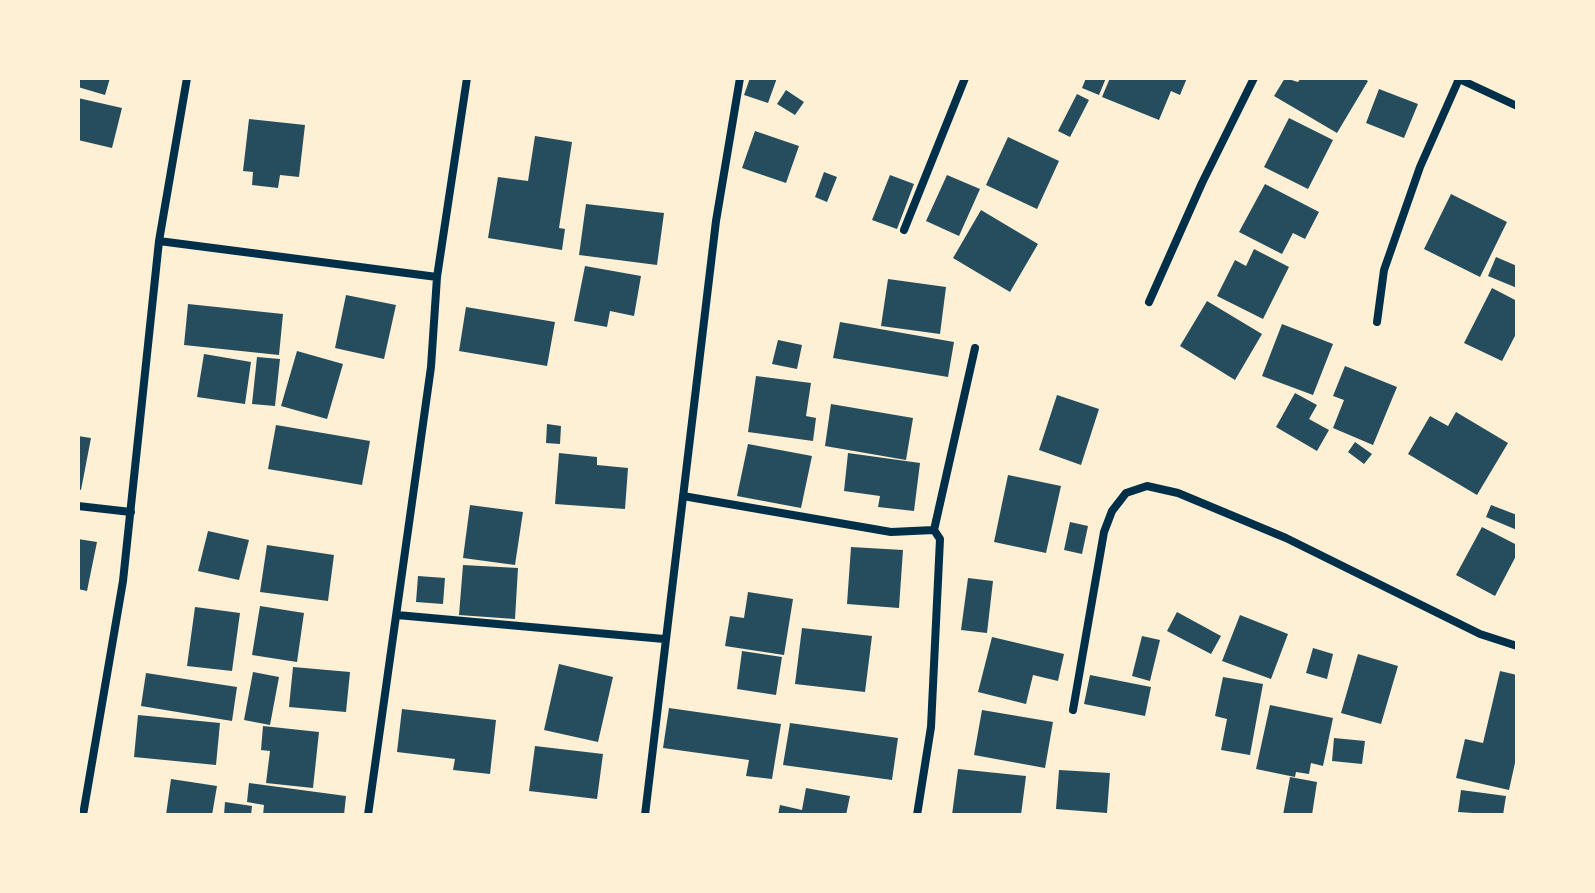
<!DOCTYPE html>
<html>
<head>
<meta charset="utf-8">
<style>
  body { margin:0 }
  #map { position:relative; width:1595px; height:893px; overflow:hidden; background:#fdf0d5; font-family:"Nunito Sans",sans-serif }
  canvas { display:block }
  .frame { position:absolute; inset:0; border:80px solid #fdf0d5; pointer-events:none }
</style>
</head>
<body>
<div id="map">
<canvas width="1595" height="893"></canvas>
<div class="frame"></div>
</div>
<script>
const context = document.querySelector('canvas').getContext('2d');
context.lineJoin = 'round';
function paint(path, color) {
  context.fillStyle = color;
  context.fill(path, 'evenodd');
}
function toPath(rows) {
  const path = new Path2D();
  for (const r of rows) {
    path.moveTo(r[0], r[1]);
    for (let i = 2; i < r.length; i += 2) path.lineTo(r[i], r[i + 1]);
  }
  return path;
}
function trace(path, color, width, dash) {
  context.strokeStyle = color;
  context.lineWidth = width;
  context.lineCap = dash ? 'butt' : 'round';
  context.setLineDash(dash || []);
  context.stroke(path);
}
const building = toPath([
  [78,78,110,78,105,95,78,87],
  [750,78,777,78,768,103,744,95],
  [1086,78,1106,78,1099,95,1082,88],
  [1110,78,1187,78,1180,95,1171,91,1159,120,1102,97],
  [1285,78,1298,82,1301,78,1363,78,1368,81,1337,133,1274,96],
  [1379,89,1418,104,1404,138,1366,123],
  [786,90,804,102,795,115,777,104],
  [1077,94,1089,100,1070,137,1058,131],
  [78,98,122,108,112,148,78,140],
  [1289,118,1333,140,1308,189,1264,167],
  [249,119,305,125,299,177,280,175,278,188,252,185,253,172,243,171],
  [755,131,799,146,786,183,742,168],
  [535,136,572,142,559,228,565,229,562,250,488,238,498,177,528,181],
  [1008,137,1059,161,1037,209,986,185],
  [824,172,837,177,827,202,815,197],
  [890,175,914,184,897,229,872,220],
  [947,175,980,189,959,236,926,221],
  [1265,184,1319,212,1305,239,1293,233,1282,254,1239,232],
  [1451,194,1507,222,1480,277,1424,249],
  [586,204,664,213,657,265,579,255],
  [981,210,1038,244,1010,292,953,258],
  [1254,249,1289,267,1263,319,1217,296,1235,260,1246,266],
  [1496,257,1517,266,1517,288,1488,276],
  [585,266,641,276,634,316,610,311,607,327,574,321],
  [888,279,946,287,940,334,881,326],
  [1492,288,1517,301,1517,332,1502,361,1464,343],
  [346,295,396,305,384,359,335,348],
  [1207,301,1262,334,1235,380,1180,346],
  [188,304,283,314,279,355,184,345],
  [466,307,555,322,547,366,459,351],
  [840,322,954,342,948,377,833,358],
  [1282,324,1333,344,1313,395,1262,376],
  [778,340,802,345,797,369,772,364],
  [297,351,343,364,327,419,281,406],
  [204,354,251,362,245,404,197,397],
  [257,357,280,359,275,406,252,404],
  [1345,366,1397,387,1373,445,1333,428,1344,400,1333,396],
  [756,376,811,383,806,416,816,418,813,441,748,432],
  [1295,393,1317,405,1309,419,1329,430,1317,451,1276,427],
  [1057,395,1099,409,1081,465,1039,450],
  [831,404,913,418,906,460,825,446],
  [1456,412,1508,443,1477,495,1408,454,1430,416,1448,426],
  [547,424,561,426,560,444,546,443],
  [276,425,370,441,362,485,268,469],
  [78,436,91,438,81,490,78,489],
  [1355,442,1372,454,1364,464,1348,452],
  [748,444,812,456,801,508,737,496],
  [559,453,597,457,597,465,628,468,625,509,555,504],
  [848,453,920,463,914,511,878,507,880,496,844,491],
  [1008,475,1061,486,1046,553,994,542],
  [470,505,523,512,515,565,463,558],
  [1491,505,1517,515,1517,530,1486,517],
  [1070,522,1088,526,1082,554,1064,550],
  [1482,527,1517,545,1517,554,1495,596,1456,575],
  [208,531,249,540,239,580,198,571],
  [78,539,97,542,87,591,78,589],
  [267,545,334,555,328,601,260,592],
  [851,547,903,550,899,608,847,604],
  [463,565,518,568,515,619,459,615],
  [418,576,445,578,443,604,416,602],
  [968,578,993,581,987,633,961,630],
  [748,592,793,599,784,655,725,646,730,616,744,618],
  [260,606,304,613,297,662,252,655],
  [195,607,240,613,232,671,187,666],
  [1177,612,1221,636,1211,654,1167,631],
  [1240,615,1288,634,1271,679,1222,661],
  [802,628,872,636,865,692,795,684],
  [1142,636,1160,640,1150,681,1132,676],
  [992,637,1064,654,1058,681,1033,675,1026,704,978,692],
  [1313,648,1333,654,1327,679,1306,673],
  [742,651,782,657,776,695,737,689],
  [1358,654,1398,666,1381,724,1341,713],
  [559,664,613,677,598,742,544,730],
  [293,667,350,672,346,712,289,707],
  [1500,671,1517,675,1517,754,1509,790,1456,778,1465,739,1483,743],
  [253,672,279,677,270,725,244,720],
  [146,673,237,687,232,721,141,706],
  [1090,675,1151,687,1145,716,1084,704],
  [1223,677,1263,684,1250,755,1221,750,1227,719,1215,716],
  [1270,705,1333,718,1323,766,1311,763,1309,774,1296,772,1295,777,1256,769],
  [669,708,781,724,772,779,746,776,749,760,663,748],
  [402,709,496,720,490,774,453,770,455,759,397,752],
  [982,710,1053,722,1045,768,974,755],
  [138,715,220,723,216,765,134,757],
  [790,723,898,738,892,780,783,765],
  [263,726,319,732,313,788,266,783,270,751,261,750],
  [1334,738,1365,741,1362,764,1332,761],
  [535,746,603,754,597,799,529,791],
  [958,769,1026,776,1021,815,952,815],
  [1059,770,1110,773,1107,813,1056,809],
  [1290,777,1317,782,1312,815,1283,815],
  [171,779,217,786,212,815,166,815],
  [249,783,346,796,344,815,263,815,264,805,247,802],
  [806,788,850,796,846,815,778,815,780,805,802,810],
  [1461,790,1506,796,1503,815,1458,812],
  [225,802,252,806,251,815,224,815]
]);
const minor = toPath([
  [1457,78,1517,106],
  [904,230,965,78],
  [159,241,437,277],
  [1149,302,1202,183,1254,78],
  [1377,322,1384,270,1420,167,1459,79],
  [683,496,891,532,934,530,940,539,931,727,917,815],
  [78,506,131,512],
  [934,530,975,348],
  [397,615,664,639],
  [1073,710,1104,532,1112,511,1126,493,1147,486,1178,493,1286,538,1480,634,1517,646],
  [83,815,123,581,159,241,187,78],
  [368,815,431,367,437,277,467,78],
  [645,815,716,221,740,78]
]);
paint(building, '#264d5e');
trace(minor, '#003049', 8);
</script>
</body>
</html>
